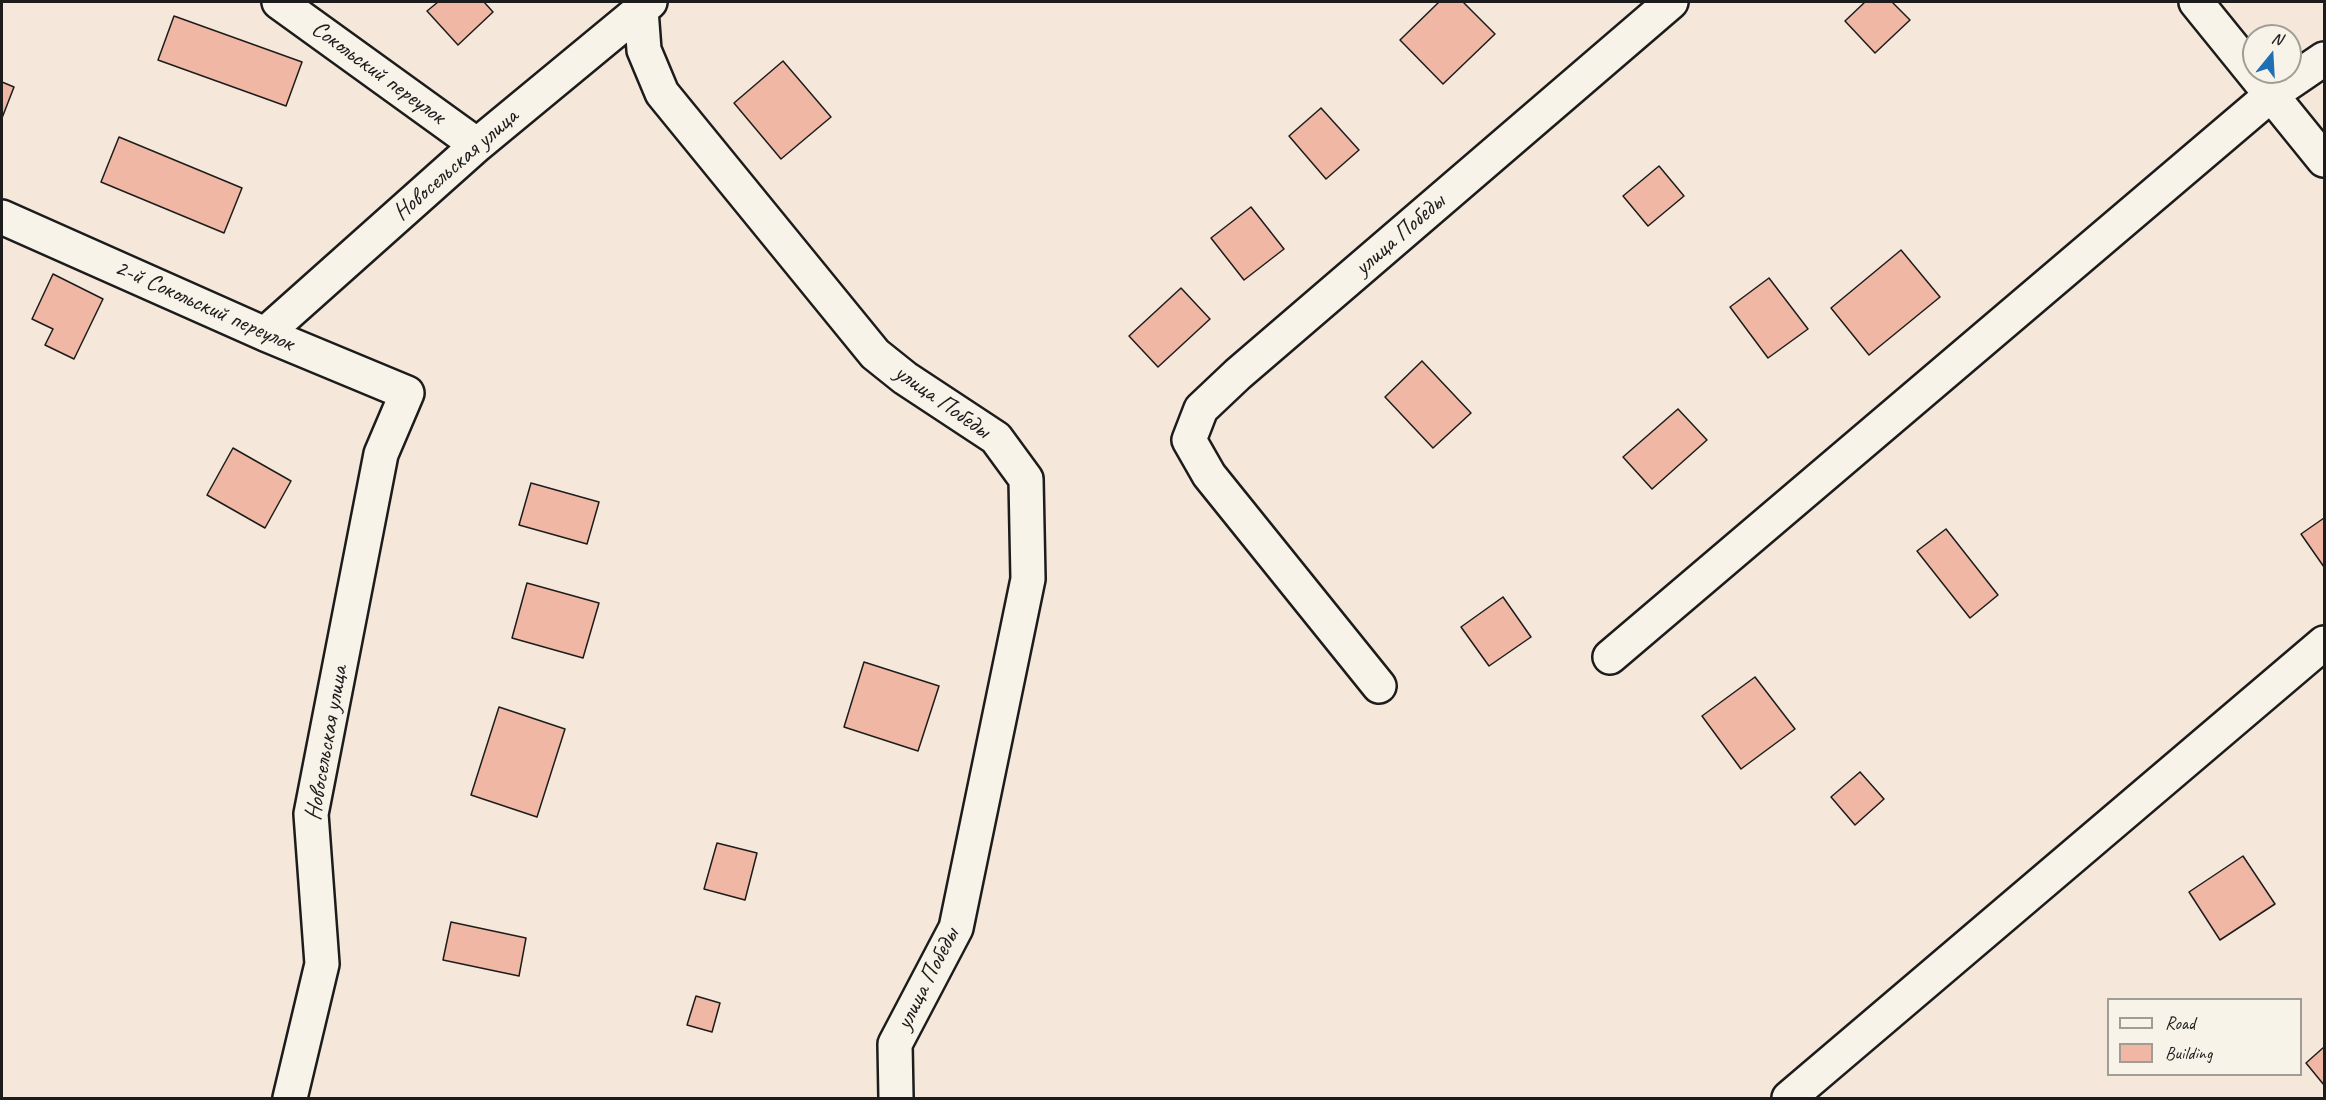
<!DOCTYPE html>
<html>
<head>
<meta charset="utf-8">
<style>
  body { margin:0 }
  #map { position:relative; width:2326px; height:1100px; overflow:hidden; background:#f5e7da; font-family:Caveat,sans-serif }
  canvas { display:block }
  .frame { position:absolute; inset:0; border:3px solid #1c1c1c; pointer-events:none }
  .legend { position:absolute; left:2107px; top:998px; width:195px; height:78px; box-sizing:border-box; background:#f7f3e8; border:2px solid #9f9d96; margin:0; padding:8px 10px; list-style:none; font-size:18px; color:#1c1c1c }
  .legend li { display:flex; align-items:center; gap:12px; height:30px }
  .legend b { width:30px; border:2px solid #9f9d96 }
  .north { position:absolute; left:2242px; top:24px; width:60px; height:60px; box-sizing:border-box; background:#f7f3e8; border:2px solid #9f9d96; border-radius:50%; rotate:18deg; font-size:16px; font-weight:700; line-height:24px; text-align:center; color:#1c1c1c }
  .north::after { content:''; display:block; margin:auto; width:21px; height:27px; background:#1f6fb2; clip-path:polygon(50% 0,100% 100%,50% 72%,0 100%) }
</style>
</head>
<body>
<div id="map">
<canvas width="2326" height="1100"></canvas>
<div class="frame"></div>
<ul class="legend">
<li><b style="height:8px;background:#f7f3e8"></b>Road</li>
<li><b style="height:16px;background:#efb7a4"></b>Building</li>
</ul>
<div class="north">N</div>
</div>
<script>
const context = document.querySelector('canvas').getContext('2d');
context.lineJoin = 'round';
function paint(path, color) {
  context.fillStyle = color;
  context.fill(path, 'evenodd');
}
function toPath(rows) {
  const path = new Path2D();
  for (const r of rows) {
    path.moveTo(r[0], r[1]);
    for (let i = 2; i < r.length; i += 2) path.lineTo(r[i], r[i + 1]);
  }
  return path;
}
function trace(path, color, width, dash) {
  context.strokeStyle = color;
  context.lineWidth = width;
  context.lineCap = dash ? 'butt' : 'round';
  context.setLineDash(dash || []);
  context.stroke(path);
}
function drawText(font, color, halo, rows, align = 'center') {
  context.font = font + ' Caveat,sans-serif';
  context.lineWidth = 4.5;
  context.setLineDash([]);
  context.textBaseline = 'middle';
  context.strokeStyle = halo;
  context.fillStyle = color;
  for (const [text, x, y, turn = 0] of rows) {
    context.save();
    context.translate(x, y);
    context.rotate((+turn || 0) * Math.PI / 180);
    context.textAlign = isNaN(turn) ? turn : align;
    if (halo) context.strokeText(text, 0, 0);
    context.fillText(text, 0, 0);
    context.restore();
  }
}
const building = toPath([
  [438,2,484,2,493,12,458,45,427,11,438,2],
  [1439,2,1463,2,1495,34,1443,84,1400,40,1439,2],
  [1865,2,1892,2,1910,20,1875,53,1845,21,1865,2],
  [174,16,302,62,286,106,158,60,174,16],
  [783,61,831,117,781,159,734,103,783,61],
  [2,82,14,87,2,118,2,82],
  [1321,108,1359,150,1326,179,1289,136,1321,108],
  [119,137,242,188,224,233,101,182,119,137],
  [1659,166,1684,196,1648,226,1623,196,1659,166],
  [1251,207,1284,249,1244,280,1211,238,1251,207],
  [1901,250,1940,297,1869,355,1831,308,1901,250],
  [53,274,103,299,74,359,45,345,53,329,32,319,53,274],
  [1769,278,1808,329,1768,358,1730,307,1769,278],
  [1181,288,1210,319,1158,367,1129,336,1181,288],
  [1422,361,1471,413,1433,448,1385,397,1422,361],
  [1678,409,1707,440,1652,489,1623,457,1678,409],
  [233,448,291,481,265,528,207,495,233,448],
  [531,483,599,502,587,544,519,525,531,483],
  [2324,518,2324,567,2301,534,2324,518],
  [1946,529,1998,595,1970,618,1917,551,1946,529],
  [527,583,599,603,583,658,512,638,527,583],
  [1503,597,1531,637,1489,666,1461,627,1503,597],
  [864,662,939,686,918,751,844,727,864,662],
  [1755,677,1795,729,1741,769,1702,716,1755,677],
  [499,707,565,729,537,817,471,795,499,707],
  [1860,772,1884,799,1855,825,1831,797,1860,772],
  [717,843,757,853,745,900,704,889,717,843],
  [2243,856,2275,904,2220,940,2189,892,2243,856],
  [451,922,526,938,519,976,443,960,451,922],
  [696,996,720,1003,712,1032,687,1025,696,996],
  [2324,1047,2324,1085,2306,1063,2324,1047]
]);
const street = toPath([
  [279,2,477,145],
  [2196,2,2324,160],
  [641,10,644,50,662,93,875,354,905,378,996,438,1026,479,1028,579,956,928,895,1044,896,1098],
  [2,217,265,334,407,393,381,454,311,814,322,964,290,1098],
  [265,334,477,145,650,2],
  [1610,657,2271,95,2324,59],
  [1379,686,1209,475,1189,440,1201,409,1238,374,1671,2],
  [1789,1098,2324,643]
]);
const streetNames = [
  ["Сокольский переулок",378,73,36],
  ["Новосельская улица",456,165,-41],
  ["улица Победы",1400,235,-41],
  ["2-й Сокольский переулок",204,306,24],
  ["улица Победы",942,402,35],
  ["Новосельская улица",327,743,-80],
  ["улица Победы",928,979,-63]
];
paint(building, '#efb7a4');
trace(building, '#1c1c1c', 1.5);
trace(street, '#1c1c1c', 38);
trace(street, '#f7f3e8', 33);
drawText('24px', '#1c1c1c', '#f7f3e8', streetNames);
</script>
</body>
</html>
